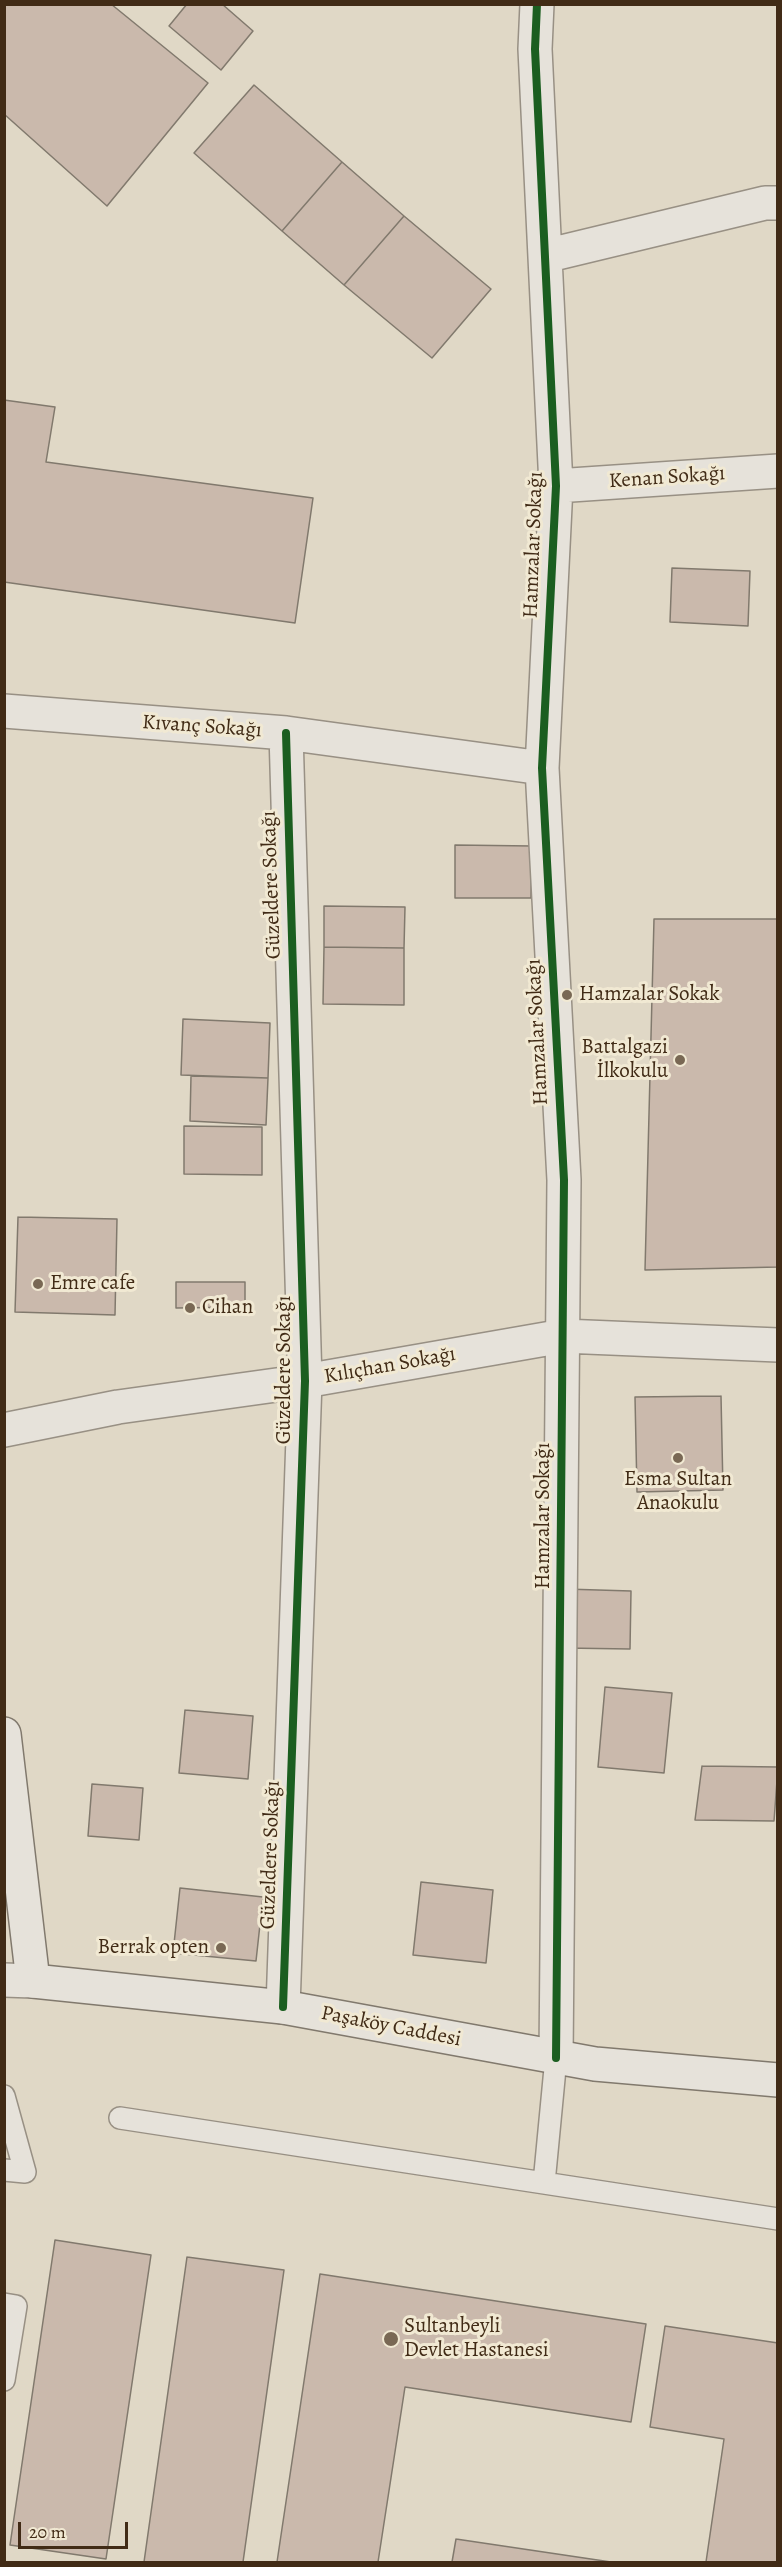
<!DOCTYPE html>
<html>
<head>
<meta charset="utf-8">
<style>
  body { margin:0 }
  #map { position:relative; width:782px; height:2567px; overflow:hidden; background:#e0d8c6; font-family:Alegreya,serif }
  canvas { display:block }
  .frame { position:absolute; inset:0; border:6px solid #412b16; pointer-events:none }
  .scale { position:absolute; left:18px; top:2522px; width:110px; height:27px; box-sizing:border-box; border:3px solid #412b16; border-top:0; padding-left:8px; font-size:18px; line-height:21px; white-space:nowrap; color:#412b16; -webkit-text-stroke:4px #f1e9d3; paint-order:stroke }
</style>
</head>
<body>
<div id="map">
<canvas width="782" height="2567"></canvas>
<div class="frame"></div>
<div class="scale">20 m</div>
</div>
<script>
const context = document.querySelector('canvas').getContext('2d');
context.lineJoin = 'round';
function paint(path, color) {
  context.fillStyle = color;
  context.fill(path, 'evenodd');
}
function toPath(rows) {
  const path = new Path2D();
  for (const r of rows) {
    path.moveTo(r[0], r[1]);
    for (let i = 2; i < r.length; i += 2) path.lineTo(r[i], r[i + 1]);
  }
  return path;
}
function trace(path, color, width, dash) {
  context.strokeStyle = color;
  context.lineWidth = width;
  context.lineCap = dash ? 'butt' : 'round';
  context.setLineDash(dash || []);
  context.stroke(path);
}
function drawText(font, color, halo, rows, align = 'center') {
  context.font = font + ' Alegreya,serif';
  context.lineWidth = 6;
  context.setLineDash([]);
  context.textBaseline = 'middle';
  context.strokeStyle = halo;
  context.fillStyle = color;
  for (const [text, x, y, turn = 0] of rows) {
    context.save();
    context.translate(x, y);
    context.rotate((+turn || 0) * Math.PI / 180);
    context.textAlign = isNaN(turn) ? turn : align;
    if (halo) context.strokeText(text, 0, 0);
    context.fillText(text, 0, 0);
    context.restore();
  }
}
const building = toPath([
  [4,4,111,4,208,83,107,206,4,114,4,4],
  [187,4,222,4,253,31,221,70,169,26,187,4],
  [254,85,342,162,282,231,194,153,254,85],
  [342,162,404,216,344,285,282,231,342,162],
  [404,216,491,289,432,358,344,285,404,216],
  [4,400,55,407,46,462,313,498,295,623,4,582,4,400],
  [672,568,750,571,748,626,670,622,672,568],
  [455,845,532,846,531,898,455,898,455,845],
  [324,906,405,907,404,948,324,947,324,906],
  [654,919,778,919,778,1267,645,1270,654,919],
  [324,947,404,948,404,1005,323,1004,324,947],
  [183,1019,270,1023,268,1078,181,1075,183,1019],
  [191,1076,268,1078,266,1125,190,1121,191,1076],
  [184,1126,262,1127,262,1175,184,1174,184,1126],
  [18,1217,117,1219,115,1315,15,1312,18,1217],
  [176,1282,245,1282,245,1307,176,1308,176,1282],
  [721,1396,723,1490,637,1492,635,1397,721,1396],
  [565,1589,631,1591,630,1649,564,1648,565,1589],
  [605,1687,672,1693,664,1773,598,1767,605,1687],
  [185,1710,253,1716,248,1779,179,1773,185,1710],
  [702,1766,778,1767,774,1821,695,1820,702,1766],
  [92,1784,143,1788,139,1840,88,1836,92,1784],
  [421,1882,493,1890,486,1963,413,1955,421,1882],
  [180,1888,263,1897,256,1961,173,1953,180,1888],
  [55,2240,151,2255,106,2559,10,2545,55,2240],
  [187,2257,284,2270,243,2562,144,2562,187,2257],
  [320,2274,646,2324,631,2422,405,2387,378,2562,277,2562,320,2274],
  [665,2326,778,2343,778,2562,706,2562,724,2439,650,2427,665,2326],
  [456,2539,611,2562,452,2562,456,2539]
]);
const lane = toPath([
  [556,2058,544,2183,778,2219],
  [4,2096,25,2172,4,2170],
  [120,2118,544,2183],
  [4,2304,16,2306,4,2380]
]);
const street = toPath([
  [537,4,535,49,556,486,542,768,564,1180,556,2058],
  [545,256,765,203,778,203],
  [556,486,778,471],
  [4,711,286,733,542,768],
  [4,1430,118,1407,305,1381,563,1336,778,1345],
  [4,1980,33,1981],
  [283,2007,305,1381,286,733]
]);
const secondary = toPath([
  [4,1734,33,1981,283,2007,595,2064,778,2080]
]);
const cycleway = toPath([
  [537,4,535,49,556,486,542,768,564,1180,556,2058],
  [283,2007,305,1381,286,733]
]);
const markers = [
  [567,995,6,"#796854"],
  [680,1060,6,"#796854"],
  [38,1284,6,"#796854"],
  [190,1308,6,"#796854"],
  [678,1458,6,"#796854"],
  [221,1948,6,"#796854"],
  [391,2339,8,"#796854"]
];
const streetNames = [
  ["Kenan Sokağı",667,478,-4],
  ["Hamzalar Sokağı",534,545,-88],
  ["Kıvanç Sokağı",202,727,4],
  ["Güzeldere Sokağı",272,885,-92],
  ["Hamzalar Sokağı",538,1032,-93],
  ["Kılıçhan Sokağı",390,1366,-10],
  ["Güzeldere Sokağı",285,1370,-90],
  ["Hamzalar Sokağı",544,1516,-90],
  ["Güzeldere Sokağı",271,1855,-88],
  ["Paşaköy Caddesi",391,2027,11]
];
const poiNames = [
  ["Hamzalar Sokak",579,995],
  ["Battalgazi",668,1048,"right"],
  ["İlkokulu",668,1072,"right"],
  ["Emre cafe",50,1284],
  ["Cihan",202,1308],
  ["Esma Sultan",678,1480,"center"],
  ["Anaokulu",678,1504,"center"],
  ["Berrak opten",209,1948,"right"],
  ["Sultanbeyli",404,2327],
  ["Devlet Hastanesi",404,2351]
];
paint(building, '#cab9ac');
trace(building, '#81796d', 1.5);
trace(lane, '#989084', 24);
trace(street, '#989084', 36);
trace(secondary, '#81796d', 36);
trace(lane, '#e6e2da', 21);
trace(street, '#e6e2da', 33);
trace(secondary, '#e6e2da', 33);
trace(cycleway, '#1b5e20', 8);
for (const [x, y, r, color] of markers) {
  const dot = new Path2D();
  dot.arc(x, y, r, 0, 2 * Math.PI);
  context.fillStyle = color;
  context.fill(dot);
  trace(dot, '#f1e9d3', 2);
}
drawText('21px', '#412b16', '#f1e9d3', streetNames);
drawText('21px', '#412b16', '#f1e9d3', poiNames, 'left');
</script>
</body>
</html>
